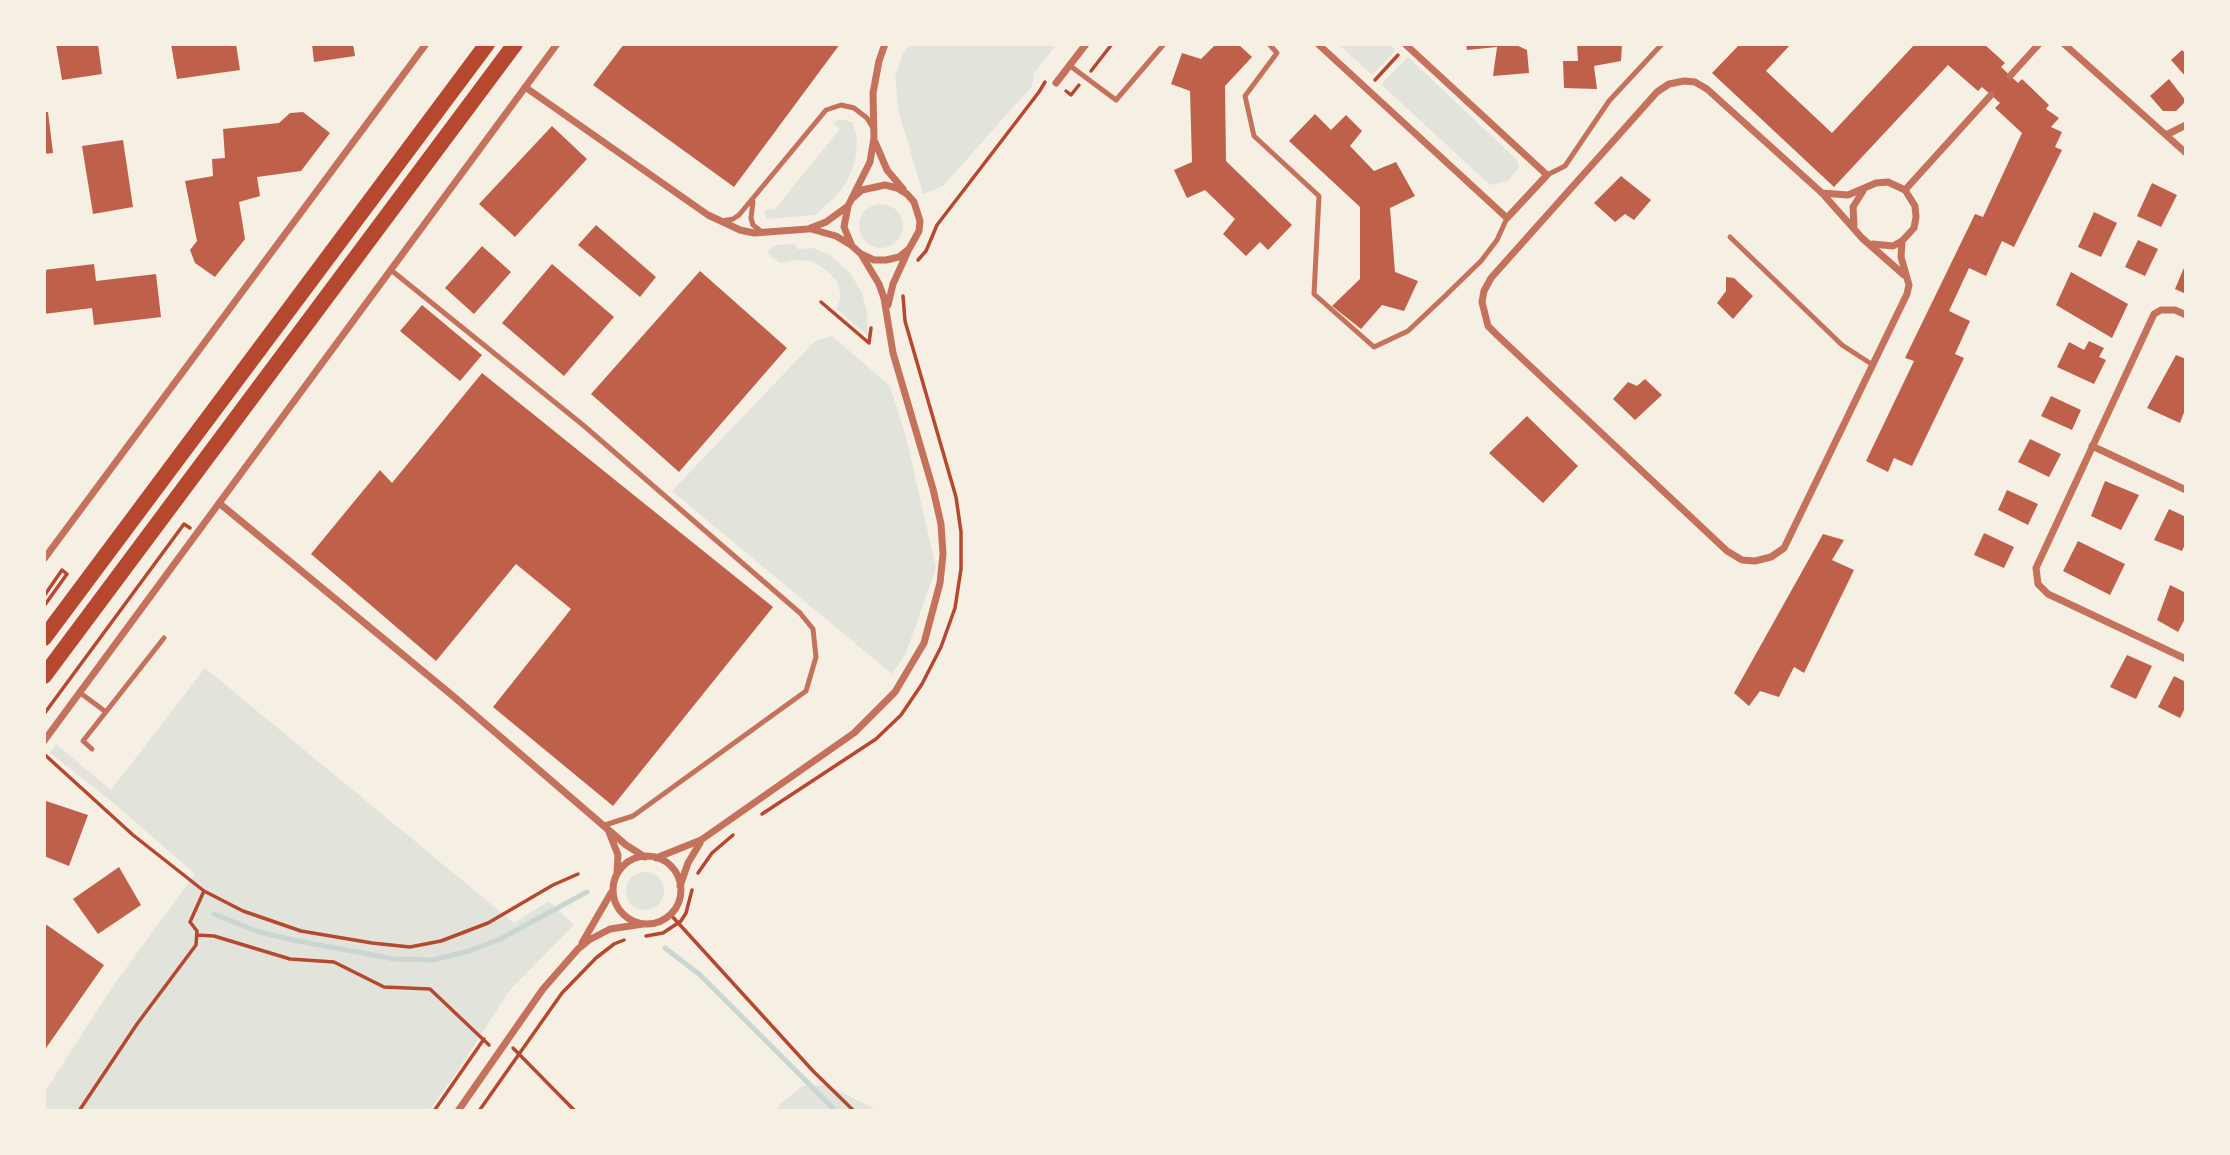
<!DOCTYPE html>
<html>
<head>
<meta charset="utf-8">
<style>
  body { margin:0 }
  #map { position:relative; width:2230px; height:1155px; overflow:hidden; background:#f6efe4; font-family:Mulish,sans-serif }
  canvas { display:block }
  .frame { position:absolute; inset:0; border:46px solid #f6efe4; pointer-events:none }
</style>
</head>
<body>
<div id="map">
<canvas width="2230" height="1155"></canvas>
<div class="frame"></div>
</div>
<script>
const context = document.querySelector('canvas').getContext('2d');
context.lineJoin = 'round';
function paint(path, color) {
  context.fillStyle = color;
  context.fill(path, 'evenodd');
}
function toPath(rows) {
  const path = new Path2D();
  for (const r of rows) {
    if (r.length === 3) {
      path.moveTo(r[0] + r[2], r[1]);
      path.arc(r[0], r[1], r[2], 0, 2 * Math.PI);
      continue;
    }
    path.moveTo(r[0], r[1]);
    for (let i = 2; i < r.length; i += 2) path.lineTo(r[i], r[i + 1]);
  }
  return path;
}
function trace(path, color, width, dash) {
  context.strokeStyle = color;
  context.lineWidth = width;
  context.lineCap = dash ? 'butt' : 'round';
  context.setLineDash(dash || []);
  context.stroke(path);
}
const green = toPath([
  [910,44,1057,44,1034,73,1032,86,943,186,923,194,899,113,895,77,903,54],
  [1338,44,1390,44,1396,50,1372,75],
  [1408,57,1517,160,1519,167,1508,181,1490,185,1381,84],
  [840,119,852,122,857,136,856,155,853,167,846,183,837,195,815,215,766,219,764,211,768,209,774,210,840,129,833,123],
  [881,226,22],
  [795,244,797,249,813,248,830,255,850,273,862,293,867,313,868,336,837,309,841,296,837,281,825,269,811,261,794,260,780,263,769,255,768,251,775,245],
  [832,336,890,386,906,437,936,568,906,653,892,674,672,491,815,341],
  [205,668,514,923,549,901,574,925,509,991,457,1072,429,1111,44,1111,44,1093,113,986,195,874,117,806,50,753,56,744,111,790],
  [645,891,19],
  [827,1085,879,1111,775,1111,780,1104,802,1086]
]);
const stream = toPath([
  [214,914,259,932,298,941,395,959,433,960,469,951,500,939,587,892],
  [665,948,699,974,836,1111]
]);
const building = toPath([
  [56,44,98,44,102,74,62,80],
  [171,44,236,44,240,70,177,79],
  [312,44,353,44,355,56,314,62],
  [624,44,840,44,734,187,593,85],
  [1216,44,1238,44,1252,57,1225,86,1226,161,1292,225,1268,250,1260,242,1246,256,1223,234,1235,219,1205,190,1187,198,1174,170,1192,162,1190,91,1171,84,1182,53,1201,59],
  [1466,44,1514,44,1527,50,1529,73,1493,76,1497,47,1467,50],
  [1577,44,1622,44,1621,61,1594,66,1597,89,1564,88,1563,61,1578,61],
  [1740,44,1791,44,1766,71,1832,133,1915,44,1984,44,2005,63,2001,67,2018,83,2022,79,2049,105,2046,109,2059,118,2051,127,2062,132,2055,147,2062,150,2014,247,2002,241,1986,276,1969,268,1949,311,1970,321,1955,354,1964,358,1912,466,1894,458,1888,472,1866,461,1914,361,1905,358,1975,214,1983,217,2022,133,1995,108,2000,103,1982,87,1978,91,1948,65,1834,187,1712,73],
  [2182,50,2186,54,2186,77,2171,60],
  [2169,79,2186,101,2176,111,2163,111,2150,96],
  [44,112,48,112,53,153,44,154],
  [303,112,330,133,301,171,257,177,260,196,239,202,245,239,215,277,195,263,190,250,197,241,185,181,213,176,212,159,225,158,223,129,279,123,290,113],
  [1315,114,1331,130,1346,115,1362,131,1350,146,1374,171,1396,162,1415,196,1390,208,1395,272,1418,281,1404,311,1382,305,1361,329,1332,306,1360,279,1360,207,1289,141],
  [552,126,587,159,515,237,479,204],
  [123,140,133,207,93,214,82,146],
  [1621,176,1651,200,1634,220,1625,214,1615,222,1594,203],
  [2152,183,2177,195,2161,227,2137,216],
  [2094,212,2117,223,2101,257,2078,247],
  [596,225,656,277,640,297,578,245],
  [2138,240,2158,249,2145,276,2125,267],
  [482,246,511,272,474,314,445,288],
  [2186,263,2186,294,2175,289],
  [94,264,96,281,156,274,161,317,94,325,92,308,44,314,44,270],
  [552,264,614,317,564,376,502,323],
  [700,271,787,348,679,472,591,394],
  [2071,272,2128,304,2112,338,2056,305],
  [1726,277,1734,278,1753,296,1733,319,1717,303,1726,291],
  [422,305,482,355,460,381,400,331],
  [2089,341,2104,348,2099,357,2106,360,2094,384,2057,367,2069,342,2084,350],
  [2176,355,2186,359,2186,407,2180,423,2147,408],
  [482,373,773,607,613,806,493,707,571,609,516,564,436,661,311,554,380,470,392,483],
  [1645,379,1662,395,1635,420,1613,399,1628,382,1637,386],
  [2051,396,2081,410,2072,430,2041,416],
  [1527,416,1578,466,1543,503,1489,453],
  [2030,439,2061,454,2049,477,2018,462],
  [2105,481,2139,495,2121,530,2091,516],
  [2007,490,2038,504,2028,525,1998,510],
  [2169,509,2186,517,2186,542,2182,551,2154,540],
  [1984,533,2014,547,2004,568,1974,555],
  [1823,534,1844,540,1832,560,1854,570,1804,673,1794,667,1779,697,1760,691,1749,706,1734,693],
  [2078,541,2125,564,2110,595,2063,571],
  [2170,585,2186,593,2186,617,2178,632,2157,620],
  [2127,655,2152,666,2136,699,2110,687],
  [2174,676,2186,682,2186,706,2180,718,2158,707],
  [46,801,88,815,69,866,44,856,44,809],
  [119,867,141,905,98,934,73,899],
  [44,923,104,965,44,1051]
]);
const path = toPath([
  [1091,71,1112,44],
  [1375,80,1398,55],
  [1066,91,1071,95,1079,85],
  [918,260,926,251,937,225,1039,92,1045,82],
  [821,302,869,343,871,328],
  [44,596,62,570,67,574,44,606],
  [44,714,184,524,190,528],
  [44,754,133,835,204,891,243,911,301,931,372,943,410,947,441,941,488,923,553,885,578,874],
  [762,814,876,739,901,715,922,684,941,647,955,608,961,569,961,532,956,497,905,321,903,296],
  [698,873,712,853,733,835],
  [670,914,813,1071,854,1111],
  [197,935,214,936,290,959,334,962,384,987,430,989,489,1045],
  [646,936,663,933,681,921,686,913,692,890],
  [513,1048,575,1111],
  [79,1111,137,1024,196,945,197,931,190,922,204,891],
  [434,1111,484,1039],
  [479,1111,562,993,596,958,614,944,624,940]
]);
const service = toPath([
  [1269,44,1277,53,1245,96,1254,136,1319,196,1314,294,1374,347,1408,331,1444,297,1481,261,1497,240,1507,218],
  [1069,65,1116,100,1164,44],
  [1547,175,1565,166,1609,101,1662,44],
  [753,202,751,218,753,225,762,232],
  [722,221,733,219,739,215,826,110,841,105,854,108,867,118,873,128],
  [1730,237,1842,345,1873,365],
  [391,270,583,425,800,613,813,629,816,657,806,691,633,816,605,825],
  [79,692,106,712],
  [92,749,83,741,164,638]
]);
const minor = toPath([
  [1318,44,1507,218,1547,175,1405,44],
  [2064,44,2186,153],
  [2010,76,2039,44],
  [1056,83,1086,44],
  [525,87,708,215,740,230,754,233,808,229,826,222,848,206],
  [2166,135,2186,125],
  [875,142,887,170,903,189],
  [1905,190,1991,95],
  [1822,193,1848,195,1876,183,1888,182,1905,190,1915,206,1916,217,1914,228,1902,241,1893,246,1873,244],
  [853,198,862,190,885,185,897,188,907,194,914,202,920,221,919,231,909,249,899,257,886,260,874,260,861,254,852,246,844,227,848,206,870,162,874,138,873,93,879,61,885,44],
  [1854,225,1853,207,1863,191],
  [811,229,836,236,851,245],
  [1902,241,1901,257,1909,285,1907,294,1784,548,1771,557,1755,561,1742,560,1727,551,1497,335,1488,326,1482,302,1484,291,1491,278,1657,92,1669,84,1684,81,1695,82,1707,89,1822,193,1862,238,1904,275],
  [888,305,893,284,908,251],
  [2186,315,2175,310,2161,310,2154,314,2036,568,2038,584,2048,594,2186,659],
  [2092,446,2186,490],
  [219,503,453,696,626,845,645,857],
  [44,559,426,44],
  [44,741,557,44],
  [609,832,618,855,617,874],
  [647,890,34],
  [656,858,701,840,854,733,895,692,924,643,940,583,943,554,941,524,933,489,893,353,884,298,879,284,861,254],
  [680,886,688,863,700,843],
  [582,943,611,893],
  [458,1111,543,989,578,949,589,940,610,929,643,924]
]);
const trunk = toPath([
  [44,638,487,44],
  [44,676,515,44]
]);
paint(green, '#e2e4dc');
trace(stream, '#c9d6d2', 5);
paint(building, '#bf614a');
trace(path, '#b5482f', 3.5);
trace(service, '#c5725c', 5);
trace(minor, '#c5725c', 7);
trace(trunk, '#b5482f', 16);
</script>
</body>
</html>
